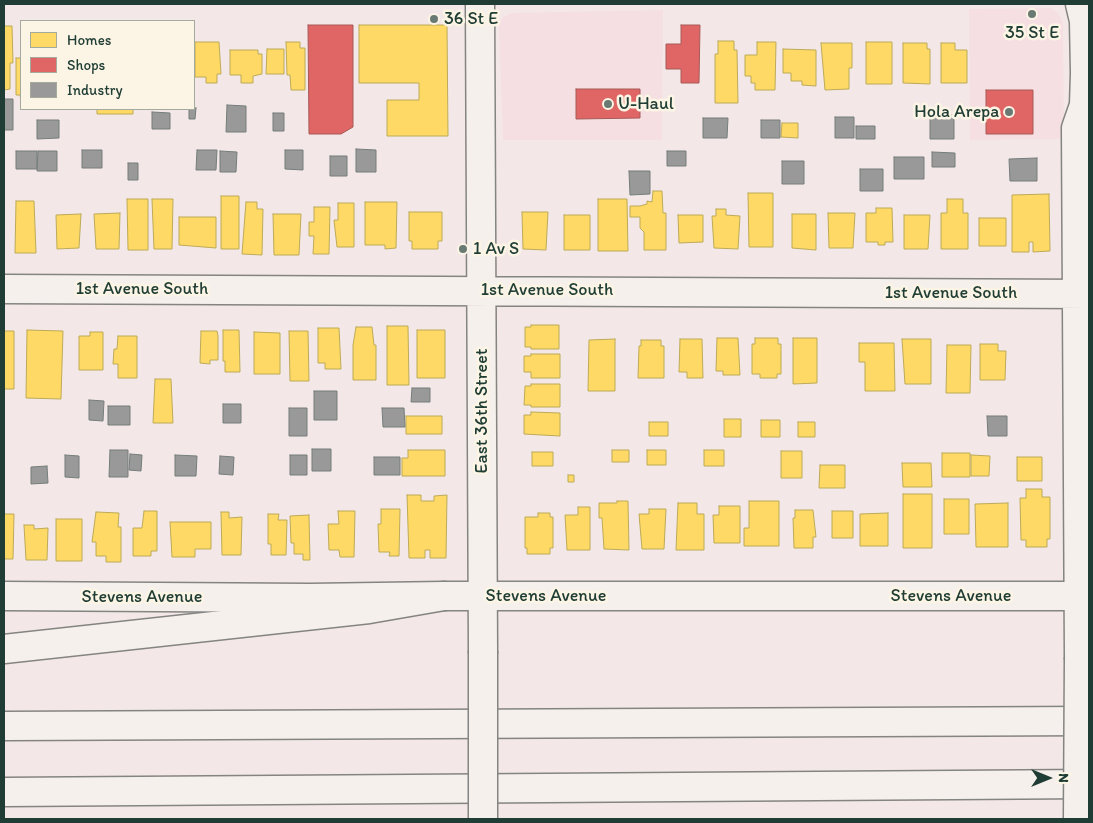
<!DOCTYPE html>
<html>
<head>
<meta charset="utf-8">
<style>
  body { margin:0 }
  #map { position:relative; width:1093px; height:823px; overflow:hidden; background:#f3e8e7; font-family:Itim,sans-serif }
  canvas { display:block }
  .frame { position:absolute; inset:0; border:5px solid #1f3d34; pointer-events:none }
  .legend { position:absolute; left:20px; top:20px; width:175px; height:90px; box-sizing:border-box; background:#fcf5e5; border:1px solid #a4ab9e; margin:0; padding:6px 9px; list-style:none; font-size:15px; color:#1f3d34 }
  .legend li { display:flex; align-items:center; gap:10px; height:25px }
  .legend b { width:25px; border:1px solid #a4ab9e }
  .north { position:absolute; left:1023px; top:753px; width:50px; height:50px; -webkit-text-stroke:4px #fcf5e5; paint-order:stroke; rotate:90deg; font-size:14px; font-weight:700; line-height:20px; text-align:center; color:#1f3d34 }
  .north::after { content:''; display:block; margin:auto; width:18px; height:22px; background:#1f3d34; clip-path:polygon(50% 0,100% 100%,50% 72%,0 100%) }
</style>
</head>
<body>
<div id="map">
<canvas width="1093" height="823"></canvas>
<div class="frame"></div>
<ul class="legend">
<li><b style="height:14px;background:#ffd966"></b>Homes</li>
<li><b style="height:14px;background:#e06666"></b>Shops</li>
<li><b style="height:14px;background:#999"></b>Industry</li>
</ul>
<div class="north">N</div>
</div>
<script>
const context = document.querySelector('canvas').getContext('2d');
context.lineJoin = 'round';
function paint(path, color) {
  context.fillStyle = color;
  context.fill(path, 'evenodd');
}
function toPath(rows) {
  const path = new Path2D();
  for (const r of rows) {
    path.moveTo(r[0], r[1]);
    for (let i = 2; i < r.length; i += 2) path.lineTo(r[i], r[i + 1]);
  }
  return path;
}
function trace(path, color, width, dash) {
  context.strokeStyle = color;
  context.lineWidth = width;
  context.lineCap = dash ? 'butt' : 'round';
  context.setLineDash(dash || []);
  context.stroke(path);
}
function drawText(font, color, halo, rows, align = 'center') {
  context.font = font + ' Itim,sans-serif';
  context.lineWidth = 5;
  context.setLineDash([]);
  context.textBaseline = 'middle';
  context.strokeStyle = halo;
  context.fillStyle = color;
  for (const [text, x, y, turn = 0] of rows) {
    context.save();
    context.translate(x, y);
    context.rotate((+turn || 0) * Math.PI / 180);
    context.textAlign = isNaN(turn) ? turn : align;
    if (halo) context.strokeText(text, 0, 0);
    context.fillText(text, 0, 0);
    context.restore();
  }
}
const built = toPath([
  [1051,8,1058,13,1063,22,1064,139,970,140,969,9],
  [663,10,662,140,503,140,499,27,503,17,511,13]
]);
const homes = toPath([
  [359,25,447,25,448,136,387,136,387,100,419,100,419,83,359,83,359,25],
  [4,26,12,26,13,63,10,63,10,89,4,90,4,26],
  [718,41,734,41,734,50,737,50,738,103,715,103,715,54,718,54,718,41],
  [195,42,219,42,221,74,217,74,217,83,206,83,206,77,195,77,195,42],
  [286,42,300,42,300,48,305,48,305,90,291,90,290,75,287,75,286,42],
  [757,42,776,42,775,90,755,90,755,83,751,83,751,76,745,76,745,55,757,55,757,42],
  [866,42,892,42,892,84,866,84,866,42],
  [821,43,852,43,852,68,849,68,849,89,825,90,821,43],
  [903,43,927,43,927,49,930,49,930,84,903,83,903,43],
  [941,43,955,43,955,50,967,50,967,83,941,83,941,43],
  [267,49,284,49,284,74,266,74,267,49],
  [783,49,816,50,816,86,802,85,802,81,791,81,791,73,783,73,783,49],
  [230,50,258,50,258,54,262,54,262,74,253,76,253,83,241,83,241,75,230,75,230,50],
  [16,58,21,58,21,101,20,95,16,95,16,58],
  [97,109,133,109,133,114,97,114,97,109],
  [782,123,798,123,798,138,781,137,782,123],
  [653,191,662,191,663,213,666,213,666,250,644,250,644,232,640,228,640,217,630,217,630,206,640,206,647,204,647,201,652,202,653,191],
  [748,193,773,193,773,247,749,247,748,193],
  [1049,194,1050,251,1033,252,1033,242,1029,242,1029,252,1012,252,1012,195,1049,194],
  [221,196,239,196,239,249,221,249,221,196],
  [127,199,148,199,148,250,128,250,127,199],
  [152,199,173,199,172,249,154,249,152,199],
  [598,199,627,199,628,251,598,251,598,199],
  [947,199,963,199,963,213,968,213,968,249,941,249,941,213,947,213,947,199],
  [16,201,34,201,36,253,15,253,16,201],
  [246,202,257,202,257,209,263,209,262,255,242,254,246,202],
  [365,202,397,202,396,248,385,249,385,245,365,245,365,202],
  [338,203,354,203,354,247,337,247,334,220,338,220,338,203],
  [314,207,330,207,329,254,313,254,314,236,309,236,309,222,314,222,314,207],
  [876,208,892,208,893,242,885,242,885,245,878,245,878,242,866,242,866,213,876,213,876,208],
  [716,209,726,209,726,215,740,216,738,249,714,248,712,216,716,216,716,209],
  [409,212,442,212,442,241,438,241,438,249,412,249,412,241,409,241,409,212],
  [522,212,548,212,546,250,523,249,522,212],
  [120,213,119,249,96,249,94,214,120,213],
  [828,213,855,213,853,248,829,248,828,213],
  [81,214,79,248,57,249,56,215,81,214],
  [273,214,301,214,299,255,274,255,273,214],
  [792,214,816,214,816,250,792,248,792,214],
  [564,215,590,215,590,250,564,250,564,215],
  [678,215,703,215,703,242,679,243,678,215],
  [904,215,930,215,928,249,904,249,904,215],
  [179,217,216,217,216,248,179,245,179,217],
  [979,218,1006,218,1006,246,979,246,979,218],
  [531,325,559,325,559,349,531,349,531,347,525,347,525,327,531,327,531,325],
  [387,326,408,326,409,385,387,385,387,326],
  [356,327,372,327,374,345,376,345,376,380,353,380,353,345,356,327],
  [318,328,339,328,341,369,325,369,325,363,318,363,318,328],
  [27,330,63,331,61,399,26,398,27,330],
  [223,330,239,330,240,372,225,372,225,361,223,361,223,330],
  [417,330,445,330,445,378,417,378,417,330],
  [4,331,14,331,14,389,4,389,4,331],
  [201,331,217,331,218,336,218,360,210,360,210,364,200,363,201,331],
  [289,331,308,331,309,381,290,381,289,331],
  [90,332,103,332,103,370,79,370,79,336,90,336,90,332],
  [254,332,280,333,280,374,254,374,254,332],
  [118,336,137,336,137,378,118,378,118,364,113,364,114,349,117,349,118,336],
  [717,338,738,338,740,375,723,375,723,371,716,371,717,338],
  [755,338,778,338,778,344,781,344,781,374,777,374,777,378,760,378,760,374,752,374,752,344,755,344,755,338],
  [793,338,817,338,817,383,793,384,793,338],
  [615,339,615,391,588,391,589,340,615,339],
  [680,339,702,339,703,378,687,378,687,372,679,372,680,339],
  [902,339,931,339,931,384,905,384,902,339],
  [641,340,661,340,661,346,664,346,664,378,638,378,639,346,641,346,641,340],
  [859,343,894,343,895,391,865,391,865,362,859,362,859,343],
  [980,344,998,344,998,351,1006,351,1005,380,980,380,980,344],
  [947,345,971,345,970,393,946,393,947,345],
  [531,354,560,354,560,378,531,378,531,372,524,372,524,356,531,356,531,354],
  [155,379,171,379,173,423,153,423,155,379],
  [531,384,560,384,560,407,531,407,531,405,524,405,525,386,531,386,531,384],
  [531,412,560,413,560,436,524,434,524,415,531,415,531,412],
  [406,416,442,416,442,434,406,434,406,416],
  [724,419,741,419,741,437,724,437,724,419],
  [761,420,780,420,780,437,761,437,761,420],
  [649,422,668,422,668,436,649,436,649,422],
  [798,422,815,422,815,437,798,437,798,422],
  [408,450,445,450,445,476,402,476,402,458,408,458,408,450],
  [612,450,629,450,629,462,612,462,612,450],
  [647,450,666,450,666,465,647,465,647,450],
  [704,450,724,450,724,466,704,466,704,450],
  [781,451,802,451,802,478,781,478,781,451],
  [532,452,553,452,553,466,532,466,532,452],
  [942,453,970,453,970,477,942,477,942,453],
  [971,455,990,456,989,476,971,476,971,455],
  [1017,457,1042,457,1042,481,1017,481,1017,457],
  [902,463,931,463,932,487,903,487,902,463],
  [820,465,845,465,845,488,819,488,820,465],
  [568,475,574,475,574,482,568,482,568,475],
  [1026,489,1042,489,1042,497,1050,497,1050,539,1047,539,1047,547,1026,547,1026,540,1021,540,1020,498,1026,498,1026,489],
  [903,494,932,494,932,548,903,548,903,494],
  [407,495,421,495,421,501,434,501,434,496,447,495,446,558,430,558,430,550,425,550,425,558,409,558,407,495],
  [944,499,969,499,969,534,944,534,944,499],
  [617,501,628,501,629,550,604,549,602,518,599,518,599,503,617,503,617,501],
  [749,501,779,501,779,546,744,546,744,528,749,528,749,501],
  [678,503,697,503,697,514,704,514,704,550,676,550,678,503],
  [1008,503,1008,547,976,547,975,504,1008,503],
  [719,506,740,506,740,543,714,543,713,515,719,515,719,506],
  [578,507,590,507,590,550,567,550,565,515,578,515,578,507],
  [381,509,400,509,399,556,389,556,390,552,379,552,378,524,381,524,381,509],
  [649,509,666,509,664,549,642,549,639,514,649,514,649,509],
  [795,510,813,510,816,537,813,537,813,548,794,548,793,518,795,518,795,510],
  [144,511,157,511,157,551,151,551,151,556,133,556,133,528,142,528,144,511],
  [338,511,355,511,354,557,340,557,339,550,329,550,328,524,339,524,338,511],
  [832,511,853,511,853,538,832,538,832,511],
  [96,512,119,513,118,527,121,527,121,562,106,562,106,556,96,556,96,542,92,542,96,512],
  [221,512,229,512,229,518,242,517,241,555,222,555,221,512],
  [538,513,550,513,550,517,553,517,553,548,550,548,550,554,527,554,527,548,525,548,525,517,538,517,538,513],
  [888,513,888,546,860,546,860,514,888,513],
  [4,514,14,514,13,559,4,559,4,514],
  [268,514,279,514,278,520,287,520,286,555,271,555,271,544,268,544,268,514],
  [309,515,310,560,303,560,303,554,294,554,294,543,291,543,290,516,309,515],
  [56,519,82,519,82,561,56,561,56,519],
  [170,522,211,522,211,549,195,549,195,557,172,557,170,522],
  [24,525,34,525,34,529,48,528,47,560,26,560,24,525]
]);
const shops = toPath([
  [308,25,353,25,353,127,341,134,309,134,308,25],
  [681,25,700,25,699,83,681,83,681,69,666,69,666,44,681,44,681,25],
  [576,89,640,89,640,118,576,119,576,89],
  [986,90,1033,90,1033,134,986,134,986,90]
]);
const industry = toPath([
  [4,99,13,99,13,130,4,130,4,99],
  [227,105,246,106,246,132,226,132,227,105],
  [196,108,195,119,189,119,189,109,196,108],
  [152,112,170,113,170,129,152,129,152,112],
  [273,113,284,113,284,131,273,131,273,113],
  [930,115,954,115,954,139,930,139,930,115],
  [835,117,854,117,854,138,835,138,835,117],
  [703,118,728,118,727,138,703,138,703,118],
  [37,120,59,120,59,138,37,139,37,120],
  [761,120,780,120,780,138,761,138,761,120],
  [856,126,875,126,875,139,856,139,856,126],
  [356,149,376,150,376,172,356,172,356,149],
  [82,150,102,150,102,168,82,168,82,150],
  [197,150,217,150,216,170,196,170,197,150],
  [285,150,303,150,303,170,285,169,285,150],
  [16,151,37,151,37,169,16,169,16,151],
  [38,151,57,151,57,171,37,171,38,151],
  [220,151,237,152,236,172,220,172,220,151],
  [667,151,686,151,686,166,667,166,667,151],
  [932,152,955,153,955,167,932,167,932,152],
  [330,156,347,156,347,176,330,176,330,156],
  [894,157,924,157,924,179,894,179,894,157],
  [1037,158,1037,181,1010,181,1009,159,1037,158],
  [782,161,804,161,804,184,782,184,782,161],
  [128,163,138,163,138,180,128,180,128,163],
  [860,169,883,169,883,191,860,191,860,169],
  [629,171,650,171,650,194,630,195,629,171],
  [412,388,430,388,430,402,411,402,412,388],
  [314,391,337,391,337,420,314,420,314,391],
  [89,400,104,401,103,421,89,420,89,400],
  [223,404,241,404,241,423,223,423,223,404],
  [108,406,130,406,130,425,108,425,108,406],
  [289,408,307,408,307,436,289,436,289,408],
  [382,408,404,408,405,427,383,427,382,408],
  [987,416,1007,416,1007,436,988,436,987,416],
  [312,449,331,449,331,471,312,471,312,449],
  [110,450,128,450,128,477,109,477,110,450],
  [130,454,142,455,141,471,129,470,130,454],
  [65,455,79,456,79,478,65,477,65,455],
  [175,455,197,456,196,476,175,476,175,455],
  [290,455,307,455,307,475,290,475,290,455],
  [220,456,234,457,233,475,219,474,220,456],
  [374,457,400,457,400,475,374,475,374,457],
  [47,466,48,483,31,484,31,467,47,466]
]);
const minor = toPath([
  [480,4,483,651],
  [4,289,1089,294],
  [4,596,310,598,444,596,1089,596],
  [1079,657,1076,128,1084,105,1085,73,1084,21,1080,4]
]);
const highway = toPath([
  [4,649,369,609,444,596],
  [4,726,1089,721],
  [4,792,1089,784]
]);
const minorBridge = toPath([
  [483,651,483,819],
  [1078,819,1079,657]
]);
const markers = [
  [1032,14,5,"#697973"],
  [434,19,5,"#697973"],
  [608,104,5,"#697973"],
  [1009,112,5,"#697973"],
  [463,249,5,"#697973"]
];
const poiNames = [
  ["36 St E",444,19],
  ["35 St E",1032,33,"center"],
  ["U-Haul",618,104],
  ["Hola Arepa",999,112,"right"],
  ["1 Av S",473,249]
];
const streetNames = [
  ["1st Avenue South",142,289],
  ["1st Avenue South",547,290],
  ["1st Avenue South",951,293],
  ["East 36th Street",482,411,-90],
  ["Stevens Avenue",546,596],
  ["Stevens Avenue",951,596],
  ["Stevens Avenue",142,597]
];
paint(built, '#f5dfe2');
paint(homes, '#ffd966');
trace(homes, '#bcaa57', 1);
paint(shops, '#e06666');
trace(shops, '#a65a57', 1);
paint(industry, '#999');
trace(industry, '#747d7b', 1);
trace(minor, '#848482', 31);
trace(highway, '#848482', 31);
trace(minor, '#f5f0eb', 28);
trace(highway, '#f5f0eb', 28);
trace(minorBridge, '#848482', 31, []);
trace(minorBridge, '#f5f0eb', 28);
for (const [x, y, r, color] of markers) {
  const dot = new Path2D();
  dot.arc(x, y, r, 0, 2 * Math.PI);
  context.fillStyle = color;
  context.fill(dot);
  trace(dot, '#fcf5e5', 2);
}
drawText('18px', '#1f3d34', '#fcf5e5', poiNames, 'left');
drawText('18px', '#1f3d34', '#fcf5e5', streetNames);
</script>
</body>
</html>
